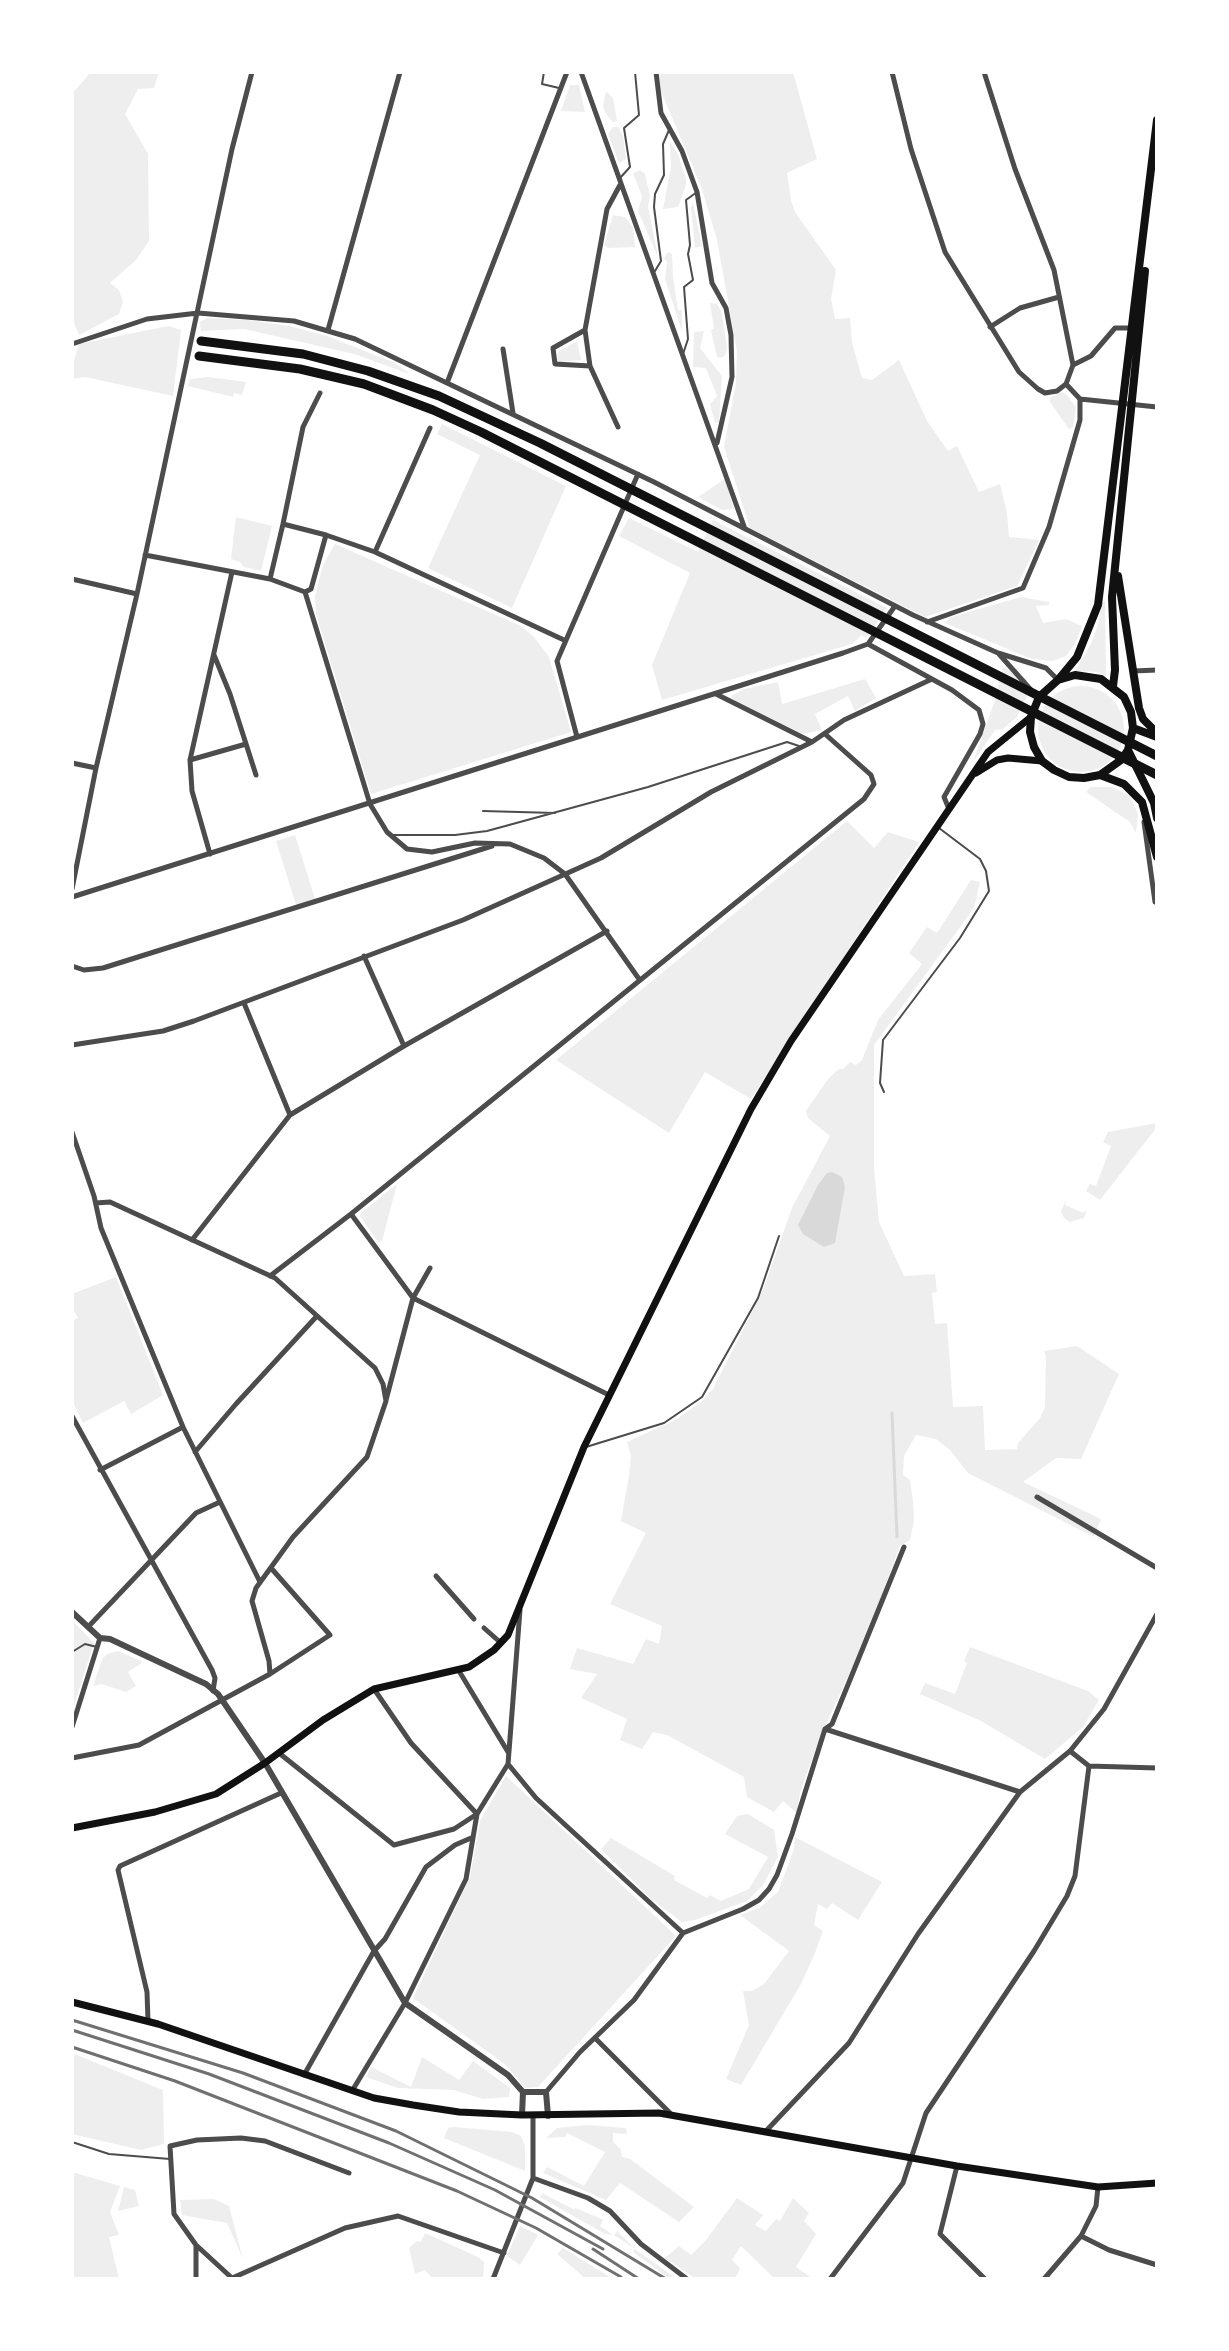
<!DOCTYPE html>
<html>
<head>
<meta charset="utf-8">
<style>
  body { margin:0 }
  #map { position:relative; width:1229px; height:2351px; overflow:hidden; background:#fff; font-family:Lato,sans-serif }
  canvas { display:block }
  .frame { position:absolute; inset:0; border:74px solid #fff; pointer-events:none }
</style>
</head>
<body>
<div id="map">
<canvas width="1229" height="2351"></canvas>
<div class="frame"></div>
</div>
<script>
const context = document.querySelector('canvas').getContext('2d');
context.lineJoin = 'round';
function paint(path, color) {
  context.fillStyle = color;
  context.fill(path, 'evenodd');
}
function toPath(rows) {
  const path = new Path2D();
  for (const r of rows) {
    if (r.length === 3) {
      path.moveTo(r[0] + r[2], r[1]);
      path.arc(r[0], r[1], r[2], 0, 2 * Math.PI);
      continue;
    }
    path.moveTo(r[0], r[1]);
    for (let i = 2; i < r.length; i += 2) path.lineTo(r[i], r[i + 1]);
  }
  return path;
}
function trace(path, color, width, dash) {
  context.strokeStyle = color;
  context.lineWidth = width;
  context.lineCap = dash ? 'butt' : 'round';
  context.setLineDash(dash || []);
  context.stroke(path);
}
const green = toPath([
  [91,72,159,72,154,88,138,89,125,114,148,154,149,241,136,260,110,283,119,290,123,302,119,314,79,335,72,318,72,94],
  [659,72,793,72,817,159,787,173,791,200,795,212,836,270,831,299,835,319,850,318,852,343,862,378,872,380,899,360,927,421,948,451,957,446,979,492,1000,484,1007,513,1009,537,1039,540,1017,586,925,617,750,528,724,447,736,383,737,351,717,240,702,189,661,91],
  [570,85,579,85,585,112,561,111],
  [606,91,613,98,617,121,613,122,606,114,603,106],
  [613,127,618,127,623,136,626,159,619,163,608,134],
  [670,142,678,154,686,179,686,185,678,207,663,209,671,167],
  [640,170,645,174,650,196,648,206,658,257,638,211,642,196,633,173],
  [693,203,702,246,695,248,691,207],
  [613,215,625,217,633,227,635,247,608,248,604,245],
  [668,252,672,254,673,277,678,310,682,310,682,331,665,279,667,262,664,258],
  [710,303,717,304,722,313,727,348,725,356,720,358,717,357,711,330,714,329],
  [207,318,248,320,289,326,327,336,395,363,410,374,354,354,244,329,201,331,200,322],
  [168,326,181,330,173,396,85,377,72,379,72,367,79,344],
  [704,331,700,348,722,376,719,422,715,423,710,404,717,396,706,368,693,367,694,332],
  [577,341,581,360,557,362,558,352],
  [208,377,246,382,242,395,234,393,233,397,188,386,190,379],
  [1061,392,1067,395,1076,407,1073,427,1069,429,1050,402,1050,398],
  [442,424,566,486,512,608,428,568,480,455,437,434],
  [725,479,734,509,722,510,698,497],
  [236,517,272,526,261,571,244,567,240,562,231,559],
  [629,518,698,552,713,520,887,608,866,638,862,635,852,644,662,700,652,665,690,573,619,536],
  [335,544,521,626,534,637,549,657,571,732,371,794,316,614,315,596,323,565],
  [1021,597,1049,602,1049,605,1036,606,1043,623,1066,619,1082,626,1075,644,1066,656,1053,661,1032,659,945,623,951,617],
  [1105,601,1106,677,1098,672,1075,671,1091,644,1098,625,1102,603],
  [1003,667,1027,679,1028,694,1017,717,1003,729,995,730,973,762,994,703],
  [865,679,876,698,855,711,848,696,815,714,822,730,803,734,735,701,731,696,744,689,778,682,782,704],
  [1081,729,43],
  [1091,787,1112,787,1130,796,1138,814,1136,833,1130,822,1086,792],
  [847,821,874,848,888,832,919,842,751,1099,705,1072,669,1133,556,1060],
  [295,835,315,899,296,905,276,841],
  [971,880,980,882,974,908,874,1045,874,1169,879,1222,904,1276,935,1274,937,1292,932,1293,935,1324,947,1323,953,1407,983,1406,985,1450,1017,1449,1018,1443,1040,1418,1045,1407,1046,1356,1044,1351,1077,1346,1119,1374,1081,1459,1056,1458,1023,1482,1101,1519,1094,1537,968,1473,950,1450,936,1439,916,1435,904,1456,903,1475,910,1480,913,1501,914,1521,910,1540,900,1546,867,1635,819,1740,800,1792,797,1813,783,1801,774,1812,747,1797,744,1777,667,1735,653,1732,642,1749,620,1740,627,1719,581,1698,597,1674,570,1669,577,1648,633,1664,646,1639,659,1644,662,1626,610,1604,646,1533,621,1521,629,1475,631,1456,627,1442,677,1419,702,1401,713,1389,763,1290,792,1208,830,1136,808,1118,806,1111,828,1079,839,1069,843,1069,850,1062,856,1065,862,1060,878,1020,922,964,909,953,927,927,937,933],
  [1157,1123,1157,1127,1100,1200,1086,1191,1090,1184,1096,1186,1111,1146,1103,1142,1108,1132],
  [397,1184,382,1241,378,1242,360,1216,361,1213],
  [1067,1198,1065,1205,1083,1213,1087,1210,1084,1218,1070,1222,1064,1218,1061,1211],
  [116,1277,163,1395,131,1414,124,1401,83,1423,72,1400,72,1321,78,1318,72,1308,72,1294],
  [72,1620,94,1643,72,1712],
  [970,1647,1088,1691,1099,1700,1083,1727,1045,1759,981,1721,920,1694,925,1683,955,1694,967,1663,964,1661],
  [118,1651,143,1662,128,1672,136,1686,126,1692,102,1684,93,1686,102,1659,107,1654],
  [506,1776,676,1936,538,2087,525,2088,506,2065,413,1998,470,1877,480,1821],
  [748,1814,774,1830,778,1857,763,1885,747,1901,695,1920,682,1922,652,1900,601,1849,611,1838,675,1876,674,1880,707,1898,710,1895,721,1901,749,1889,768,1857,725,1834,737,1816],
  [795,1837,882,1882,858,1920,832,1903,827,1909,818,1904,814,1925,823,1931,815,1953,801,1984,741,2085,726,2079,749,2025,743,1991,752,1991,764,1984,789,1951,740,1915,759,1908,778,1892,794,1849],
  [72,2053,163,2090,164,2144,141,2150,72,2134],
  [422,2057,459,2080,473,2061,510,2088,509,2097,483,2099,454,2090,398,2088,366,2077,371,2067,411,2087],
  [588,2125,626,2128,627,2134,613,2133,613,2142,621,2150,622,2157,630,2159,694,2207,679,2222,620,2183,606,2200,543,2173,547,2167,584,2186,605,2152,567,2133,565,2137,546,2138,557,2128],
  [454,2127,512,2132,521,2136,525,2146,525,2171,444,2138,448,2128],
  [72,2172,120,2186,110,2212,119,2235,109,2237,119,2279,72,2279],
  [124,2187,135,2190,139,2206,118,2211],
  [542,2193,575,2210,575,2208,597,2217,603,2220,600,2226,613,2235,605,2234,540,2197],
  [737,2198,763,2215,755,2225,766,2231,776,2219,780,2221,793,2198,809,2213,804,2221,816,2234,796,2267,813,2279,775,2279,741,2246,732,2260,740,2268,735,2279,696,2279,665,2258,679,2246,691,2255,706,2240],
  [214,2199,229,2206,243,2259,227,2223,182,2215,180,2200],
  [520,2226,538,2235,520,2265,507,2256],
  [617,2231,635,2249,677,2279,670,2279,633,2252,635,2249,614,2235],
  [425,2233,478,2257,484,2262,483,2279,433,2279,425,2270,415,2274,409,2248,417,2241,421,2242],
  [563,2248,613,2279,586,2279,557,2254]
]);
const water = toPath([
  [832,1172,842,1177,845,1187,835,1243,824,1247,803,1234,798,1225,818,1185,827,1173]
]);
const stream = toPath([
  [892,1413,897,1537]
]);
const service = toPath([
  [544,72,542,84,559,88],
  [620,178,630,167,624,128,639,115,635,72],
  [655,271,661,261,654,207,655,194,664,175,663,144,669,130],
  [683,354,688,339,684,287,693,280,688,254,690,245,686,200,697,192],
  [483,811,555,813],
  [393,835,455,835,487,831,648,787,787,742,799,746],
  [884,1092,880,1083,883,1040,960,938,989,891,986,871,980,859,939,828],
  [586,1447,664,1423,702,1397,758,1298,779,1236],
  [72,1652,85,1644,97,1647],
  [72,2142,109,2154,170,2159]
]);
const minor = toPath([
  [581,72,745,529],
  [656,72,661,113,682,151,697,192,712,283,726,308,731,335,732,377,717,443],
  [892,72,911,149,945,252,1019,372,1038,389,1045,393,1057,391,1066,384,1073,365,1054,270,1015,169,984,72],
  [990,327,1020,308,1059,297],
  [328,330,400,72],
  [585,330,553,348,555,364,590,366],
  [72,344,147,319,198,313,294,321,355,339,654,482,913,615,998,653,1046,668,1058,680],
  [503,349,513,413],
  [1073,365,1091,356,1115,328,1134,328],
  [447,383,567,72],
  [1080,399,1157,407],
  [618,427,590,366,585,330,607,209,620,185],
  [283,524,303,427,320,393],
  [326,535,375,552,564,640],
  [375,552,430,428],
  [145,555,270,579,305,592,311,589,326,535,283,524,270,579],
  [72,579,137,594],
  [305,592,370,804,387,832,407,849,432,852,475,843,510,844,544,858,565,874,639,979],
  [927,622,1023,588,1049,527,1080,420,1080,399,1066,384],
  [868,644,952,690,979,710,983,724,980,734,944,797,949,809],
  [999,654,1031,690],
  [214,655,230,694,256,775],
  [1133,671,1157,670],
  [716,694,812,742],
  [577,737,557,661,638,474],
  [190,760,246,744],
  [72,763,96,768],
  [1144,822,1155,902],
  [210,854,192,791,190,760,232,572],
  [72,889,96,768,137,594,232,149,252,72],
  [72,897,843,653,868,644,895,606],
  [364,956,404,1046],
  [72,966,84,970,103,968,492,846],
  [244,1003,290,1115],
  [72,1045,163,1031,194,1021,463,920,601,858,711,792,812,742,844,720,932,679],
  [72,1132,94,1196,101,1228,183,1427,260,1582],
  [351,1214,413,1298,609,1395],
  [192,1240,290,1115,404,1046,607,931],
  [270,1276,351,1214,864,799,874,784,871,775,825,734],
  [386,1400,413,1298,430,1268],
  [72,1416,212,1670,215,1678,213,1691],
  [195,1452,236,1404,316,1317],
  [100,1470,183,1427],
  [1037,1497,1157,1568],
  [436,1576,474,1619],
  [88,1627,196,1513,220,1502],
  [484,1628,501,1643],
  [459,1671,508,1752],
  [270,1674,330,1635,271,1568],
  [374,1689,411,1743,477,1814],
  [72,1727,100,1638],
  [825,1729,1020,1792],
  [1070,1751,1089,1766,1157,1768],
  [279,1753,394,1845,454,1829,477,1814],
  [72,1758,139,1745,270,1674,269,1661,252,1601,256,1588,293,1537,367,1457,386,1401,383,1384,375,1368,275,1278,110,1202,96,1203],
  [508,1764,536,1798,683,1933],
  [148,2021,147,1992,118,1870,120,1866,281,1793],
  [595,2038,671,2114],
  [304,2075,374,1951,385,1939,426,1867,455,1845,471,1838],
  [352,2091,405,2003,466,1879,477,1814,508,1764,520,1610],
  [546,2092,580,2052,634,2000,683,1933,743,1909,759,1900,769,1889,777,1875,792,1834,825,1729,832,1724,904,1547],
  [766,2131,849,2043,918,1934,1020,1792,1070,1751,1104,1709,1157,1614],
  [957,2166,940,2234,985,2279],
  [533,2178,588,2198,610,2211,641,2244,687,2279],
  [1081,2236,1109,2250,1157,2265],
  [196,2245,233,2279],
  [196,2279,196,2245,174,2214,170,2146,197,2140,241,2138,265,2141,349,2173],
  [230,2279,345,2228,398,2216,504,2253],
  [493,2279,533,2178,533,2116],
  [830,2279,903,2183,926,2113,1034,1951,1067,1896,1075,1876,1089,1766],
  [1044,2279,1081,2236,1096,2206,1098,2187]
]);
const tertiary = toPath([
  [72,1612,100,1638,110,1639,206,1684,218,1694,265,1763,405,2003,508,2075,523,2092,522,2115],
  [523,2092,546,2092,548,2116]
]);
const secondary = toPath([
  [976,773,997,760,1008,758,1042,761],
  [72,1828,155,1812,216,1794,265,1763,323,1720,374,1689,469,1667,494,1650,508,1635,584,1447,751,1109,791,1041,988,752,1031,717],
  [72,2002,158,2024,374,2098,413,2105,459,2112,522,2115,659,2113,957,2166,1098,2187,1157,2183]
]);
const primary = toPath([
  [1118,576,1139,708,1143,719,1157,733],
  [1058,680,1075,675,1101,679,1124,697,1131,712,1133,728,1128,750,1121,760,1100,775,1084,778,1069,777,1054,770,1042,761,1034,747,1030,732,1031,717,1039,697,1058,680,1077,657,1098,605,1157,120],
  [1113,686,1115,670,1112,597,1145,271],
  [1133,728,1157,737],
  [1128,750,1154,803,1157,818],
  [1100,775,1124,784,1142,802,1157,857]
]);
const motorway = toPath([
  [201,341,303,354,368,371,439,396,540,443,1157,756],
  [199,356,300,369,364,384,433,410,481,432,1157,775]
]);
const rail = toPath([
  [72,2020,243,2073,396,2131,532,2198,666,2279],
  [72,2030,209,2074,389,2143,495,2190,603,2249],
  [72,2047,175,2081,457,2191,536,2228,621,2277],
  [593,2249,639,2279]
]);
paint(green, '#eee');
paint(water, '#d9d9d9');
trace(stream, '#d9d9d9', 3);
trace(service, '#4c4c4c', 2);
trace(minor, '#4c4c4c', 5);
trace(tertiary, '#4c4c4c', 6);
trace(secondary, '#111', 7);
trace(primary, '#111', 8);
trace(motorway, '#111', 9);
trace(rail, '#707070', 3);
</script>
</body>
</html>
